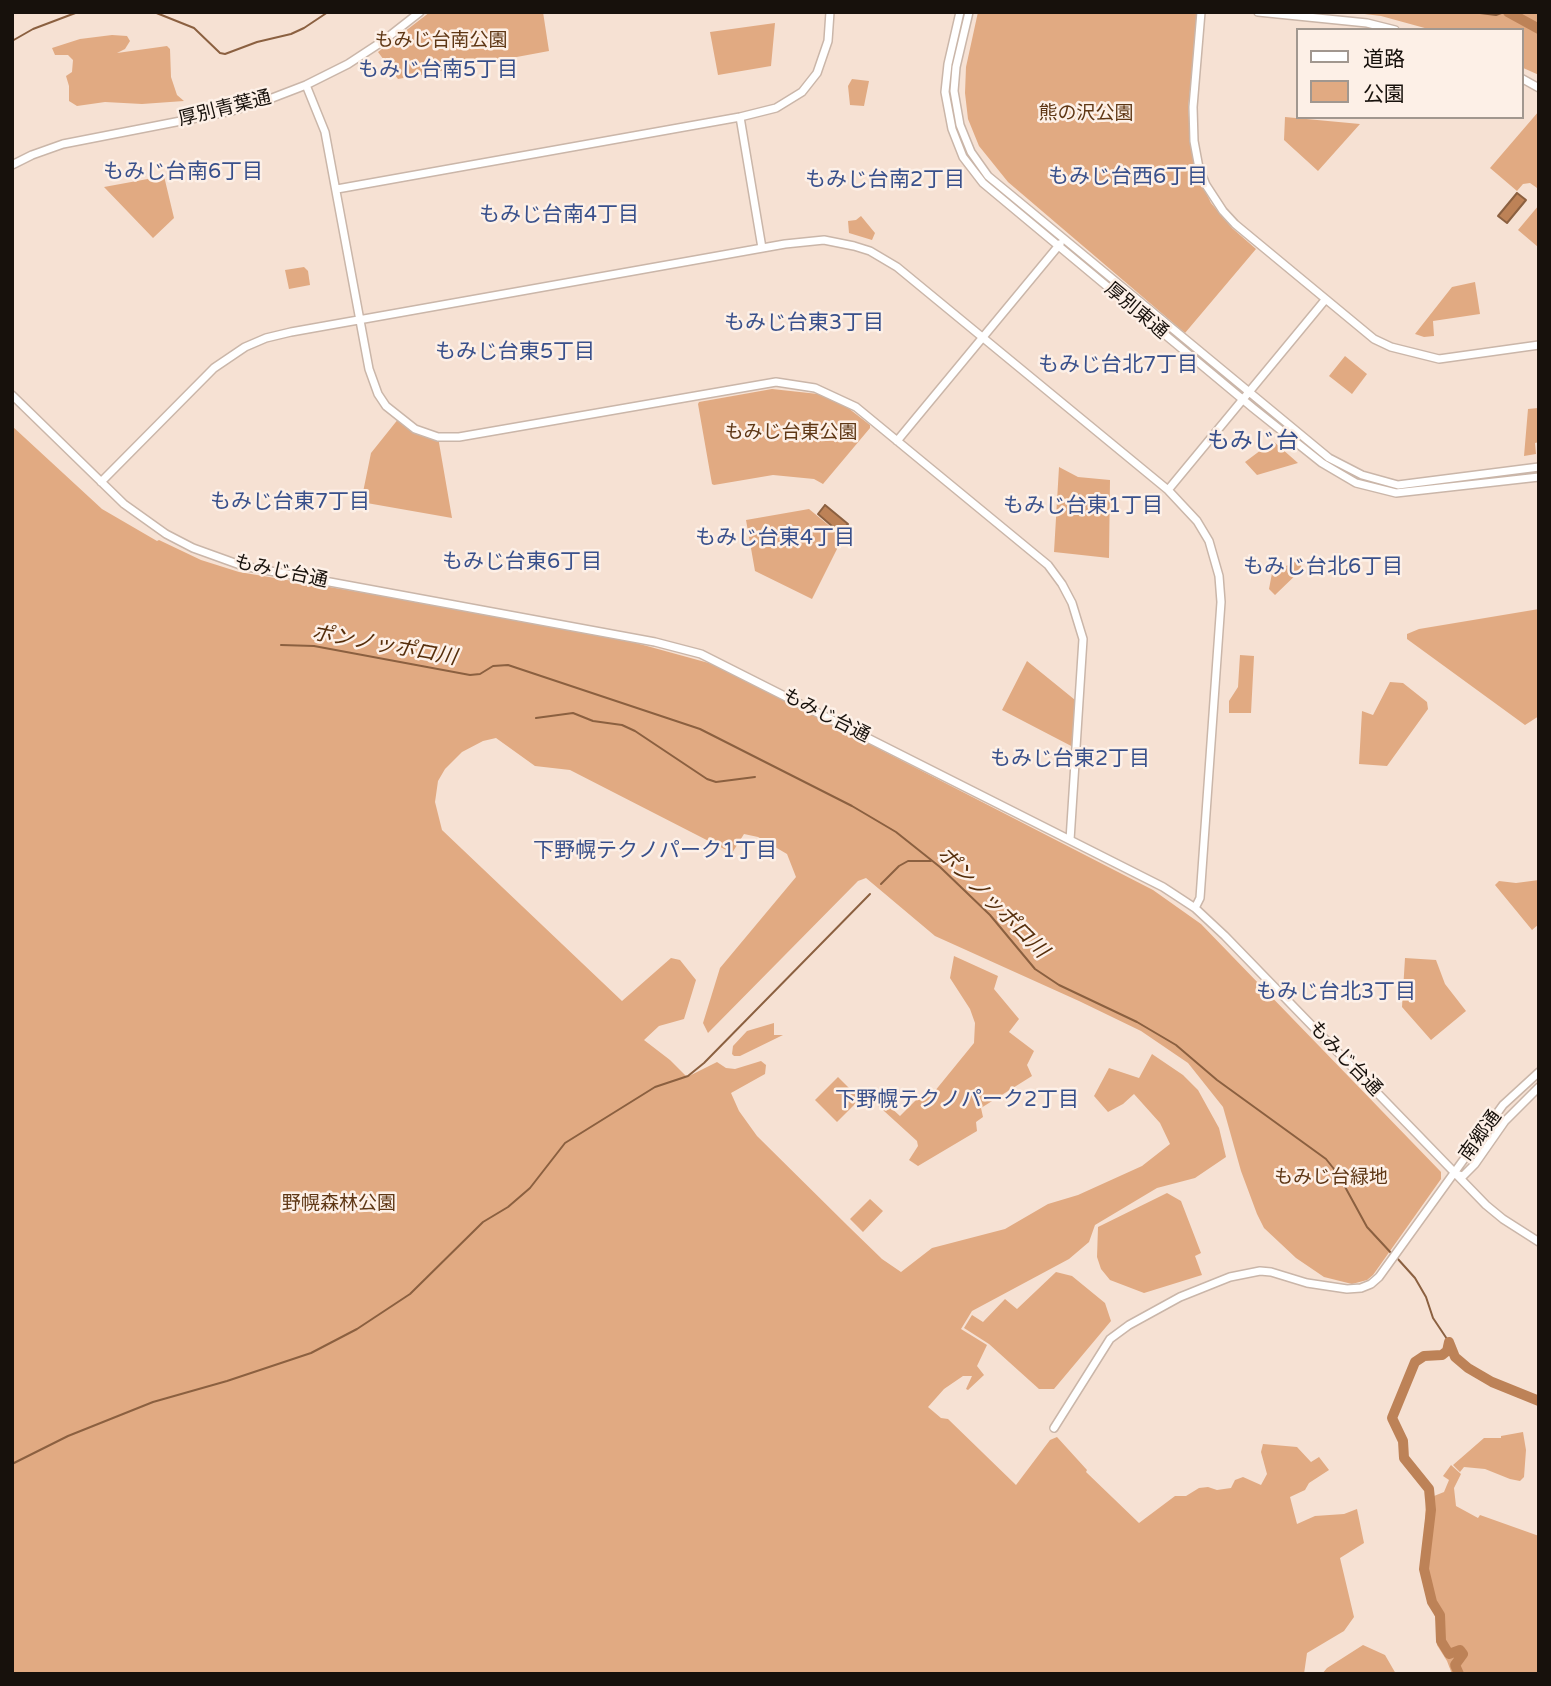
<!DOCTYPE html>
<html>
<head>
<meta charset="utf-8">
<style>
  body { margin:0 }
  #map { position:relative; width:1551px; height:1686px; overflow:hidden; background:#f6e1d3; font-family:"Varela Round","Noto Sans JP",sans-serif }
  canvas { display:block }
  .frame { position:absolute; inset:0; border:14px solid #17110c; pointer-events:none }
  .legend { position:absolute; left:1296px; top:28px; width:228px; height:91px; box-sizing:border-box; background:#fdf0e7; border:2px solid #a1978f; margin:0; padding:9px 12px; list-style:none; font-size:21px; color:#17110c }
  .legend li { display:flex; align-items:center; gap:14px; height:35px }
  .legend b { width:35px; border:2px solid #a1978f }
</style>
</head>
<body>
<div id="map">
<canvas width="1551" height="1686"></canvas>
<div class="frame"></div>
<ul class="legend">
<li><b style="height:9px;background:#fff"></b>道路</li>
<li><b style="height:19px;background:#e1aa82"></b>公園</li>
</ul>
</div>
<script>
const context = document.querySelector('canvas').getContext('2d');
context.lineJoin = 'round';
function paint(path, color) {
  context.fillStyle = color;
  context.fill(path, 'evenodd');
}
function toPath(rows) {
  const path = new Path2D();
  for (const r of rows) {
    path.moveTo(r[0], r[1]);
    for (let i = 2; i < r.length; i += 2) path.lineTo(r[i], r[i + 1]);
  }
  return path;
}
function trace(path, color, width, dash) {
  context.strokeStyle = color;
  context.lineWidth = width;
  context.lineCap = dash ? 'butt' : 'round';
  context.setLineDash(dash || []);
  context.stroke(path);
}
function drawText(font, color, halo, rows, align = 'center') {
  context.font = font + ' "Varela Round","Noto Sans JP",sans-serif';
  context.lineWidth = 5;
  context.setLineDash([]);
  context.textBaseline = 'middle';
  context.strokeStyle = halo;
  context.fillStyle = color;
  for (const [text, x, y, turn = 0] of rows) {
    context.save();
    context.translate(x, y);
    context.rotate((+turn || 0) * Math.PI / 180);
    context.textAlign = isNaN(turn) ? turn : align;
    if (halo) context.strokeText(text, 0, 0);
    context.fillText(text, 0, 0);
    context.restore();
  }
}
const green = toPath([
  [430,12,543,12,549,51,398,79,378,52],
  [978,12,1198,13,1188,109,1195,170,1211,203,1232,228,1256,249,1185,333,1008,182,979,146,968,119,965,93,966,67],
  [1348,12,1539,12,1539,75,1521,67,1521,30,1432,30,1381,16],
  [775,23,771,66,718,75,710,32],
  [112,35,127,36,130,41,125,49,117,53,167,46,170,49,171,77,177,95,184,101,142,104,105,102,77,106,69,101,69,86,66,76,72,72,73,60,68,55,55,55,52,48,80,39],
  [852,79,869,81,864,106,850,105,848,86],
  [1539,111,1539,186,1537,188,1530,183,1523,184,1517,191,1490,168],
  [1285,117,1360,124,1318,171,1284,140],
  [164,176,174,218,153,238,104,187],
  [1539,205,1539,247,1538,247,1518,230],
  [861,216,875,233,872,240,849,233,848,221,856,220],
  [304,267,308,271,310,285,289,289,285,270],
  [1475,282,1480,314,1433,321,1434,336,1424,337,1415,334,1452,287],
  [1345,356,1367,374,1352,394,1329,376],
  [772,389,818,394,843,404,870,425,870,428,823,484,814,479,773,475,714,485,712,484,698,404,699,402],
  [1538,408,1539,442,1535,443,1536,454,1524,456,1528,409],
  [399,418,438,437,452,518,361,502,371,453],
  [12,426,102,509,157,541,159,540,201,560,239,572,498,615,636,643,716,665,1153,890,1201,924,1441,1172,1441,1179,1373,1275,1367,1280,1352,1284,1324,1277,1296,1258,1264,1228,1257,1214,1241,1171,1223,1107,1188,1063,1141,1031,1079,1001,935,936,866,878,858,881,708,1033,703,1023,720,968,796,877,787,854,758,837,744,834,732,853,570,770,535,766,496,738,483,741,462,752,445,769,438,781,435,802,442,830,622,1001,671,958,680,960,696,980,684,1019,659,1026,644,1040,670,1060,687,1077,717,1062,726,1068,735,1069,761,1061,766,1065,765,1074,731,1093,739,1111,757,1136,848,1226,882,1259,901,1272,932,1248,1005,1229,1048,1204,1078,1195,1142,1166,1170,1144,1160,1123,1134,1094,1123,1104,1108,1112,1094,1096,1109,1068,1139,1078,1152,1054,1183,1075,1198,1090,1219,1128,1226,1157,1195,1178,1157,1188,1095,1225,1089,1242,1069,1259,972,1311,961,1329,987,1345,977,1366,984,1375,968,1390,966,1389,972,1376,963,1376,944,1389,928,1407,941,1418,948,1419,1016,1485,1050,1440,1057,1437,1087,1470,1086,1472,1139,1523,1175,1496,1186,1496,1199,1488,1208,1487,1217,1490,1231,1488,1235,1480,1243,1477,1261,1485,1267,1474,1261,1452,1263,1444,1297,1447,1311,1462,1319,1457,1329,1470,1309,1483,1305,1490,1290,1497,1297,1524,1315,1516,1344,1514,1357,1509,1364,1543,1340,1558,1354,1617,1344,1631,1307,1653,1304,1674,12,1674],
  [1273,441,1298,463,1257,475,1245,462],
  [1059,467,1078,477,1110,480,1109,558,1054,552],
  [809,509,843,537,812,599,755,571,746,520],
  [1296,561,1303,568,1275,595,1269,589,1272,573],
  [1539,609,1539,716,1525,725,1407,639,1407,634,1419,629],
  [1240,655,1254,656,1251,713,1229,713,1229,701,1238,687],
  [1027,661,1080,704,1077,749,1002,710],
  [1390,682,1403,683,1427,702,1428,709,1387,766,1359,764,1362,711,1373,715],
  [1539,880,1539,924,1532,930,1495,885,1499,881,1516,883],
  [954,956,998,976,994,989,1019,1019,1009,1032,1034,1051,1027,1065,1032,1076,981,1108,983,1117,976,1122,977,1131,918,1166,909,1160,918,1146,917,1141,873,1101,875,1100,886,1111,889,1106,900,1116,920,1096,930,1097,974,1043,975,1023,970,1009,950,978],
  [1405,958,1436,960,1445,984,1466,1011,1431,1040,1402,1007],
  [774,1023,774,1035,783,1035,740,1056,734,1056,732,1054,733,1046,747,1031],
  [838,1077,860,1099,837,1122,815,1100],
  [1167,1193,1181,1201,1201,1253,1195,1256,1202,1275,1144,1293,1110,1280,1101,1269,1097,1257,1098,1227],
  [870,1199,883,1211,863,1232,850,1219],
  [1056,1272,1072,1276,1105,1303,1111,1321,1054,1389,1039,1389,989,1344,964,1328,972,1315,983,1322,1005,1299,1017,1309],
  [1523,1432,1526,1450,1524,1477,1520,1481,1510,1479,1485,1469,1464,1467,1460,1472,1453,1465,1484,1438,1501,1438,1501,1436],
  [1451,1465,1461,1474,1454,1488,1456,1506,1478,1518,1480,1515,1539,1536,1539,1674,1452,1674,1447,1661,1437,1645,1436,1621,1421,1557,1424,1544,1426,1498,1431,1494,1434,1496,1444,1492,1449,1480,1443,1476],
  [1363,1645,1385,1655,1396,1674,1322,1674,1327,1668]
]);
const water = toPath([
  [1517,193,1526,200,1507,223,1498,216,1517,193],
  [825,505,848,524,840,533,818,514,825,505]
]);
const stream = toPath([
  [154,12,194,28,220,53,225,54,257,42,291,34,304,28,328,12],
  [1472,12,1496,15,1504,12],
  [12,41,33,29,78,12],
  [281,645,314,646,470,675,480,674,493,666,508,665,700,729,852,806,896,832,940,867,990,915,1035,969,1059,985,1137,1022,1176,1045,1217,1080,1326,1159,1338,1174,1367,1227,1392,1254],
  [536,718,573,713,593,721,622,725,635,731,707,779,716,782,755,777],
  [881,884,899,866,908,861,931,861],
  [1397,1258,1415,1278,1426,1297,1433,1318,1449,1342],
  [12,1464,68,1436,153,1402,227,1381,311,1353,357,1329,410,1294,483,1222,508,1207,530,1188,565,1143,655,1087,688,1076,704,1063,870,894]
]);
const river = toPath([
  [1508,12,1539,29],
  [1449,1342,1447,1351,1442,1355,1424,1356,1415,1362,1392,1418,1403,1441,1404,1458,1429,1489,1431,1510,1424,1569,1432,1602,1440,1615,1441,1641,1449,1654,1460,1650,1463,1654,1455,1665,1459,1674],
  [1449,1342,1455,1357,1468,1368,1492,1382,1539,1401]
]);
const secondary = toPath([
  [960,12,948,64,945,92,952,129,963,157,983,183,1253,408,1322,463,1356,483,1396,493,1539,477],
  [969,12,956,67,954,91,960,125,971,152,988,176,1329,458,1362,475,1398,485,1539,467],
  [1201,12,1193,107,1194,141,1199,168,1206,185,1223,211,1235,224,1374,339,1391,347,1439,359,1539,345],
  [1258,12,1367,23,1395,30],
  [1521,78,1539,88],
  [306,85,325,132,369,369,378,394,386,406,415,429,438,437,459,437,776,382,815,388,856,407,1048,565,1062,584,1072,603,1083,639,1070,840],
  [740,117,762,248],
  [12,165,32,155,63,144,232,111,267,100,306,85,348,64,383,41,420,12],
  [337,189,740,117,776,108,802,92,817,73,828,41,830,12],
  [12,395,124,504,166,534,193,548,243,566,655,642,701,654,1163,887,1195,908,1225,936,1486,1205,1503,1219,1539,1242],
  [897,441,1060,244],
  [101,482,214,368,245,347,266,338,291,332,785,244,824,240,854,246,870,251,897,267,1168,490,1197,521,1209,541,1219,576,1221,602,1200,898,1195,908],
  [1168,490,1325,300],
  [1456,1174,1463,1176,1475,1164,1505,1121,1539,1087],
  [1054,1428,1110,1339,1129,1325,1180,1297,1230,1277,1260,1271,1271,1272,1307,1283,1347,1289,1361,1288,1371,1284,1379,1277,1503,1105,1539,1072]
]);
const parkNames = [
  ["もみじ台南公園",441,41],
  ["熊の沢公園",1086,114],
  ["もみじ台東公園",791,433],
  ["もみじ台緑地",1331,1178],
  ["野幌森林公園",339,1204]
];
const streetNames = [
  ["厚別青葉通",225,109,-14],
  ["厚別東通",1136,311,40],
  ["もみじ台通",281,572,12],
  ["もみじ台通",826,716,27],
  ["もみじ台通",1345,1059,46],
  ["南郷通",1481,1136,-54]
];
const neighbourhoodNames = [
  ["もみじ台南5丁目",438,70],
  ["もみじ台南6丁目",183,172],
  ["もみじ台西6丁目",1128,177],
  ["もみじ台南2丁目",885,180],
  ["もみじ台南4丁目",559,215],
  ["もみじ台東3丁目",804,323],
  ["もみじ台東5丁目",515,352],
  ["もみじ台北7丁目",1118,365],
  ["もみじ台東7丁目",290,502],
  ["もみじ台東1丁目",1083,506],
  ["もみじ台東4丁目",775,538],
  ["もみじ台東6丁目",522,562],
  ["もみじ台北6丁目",1323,567],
  ["もみじ台東2丁目",1070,759],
  ["下野幌テクノパーク1丁目",655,851],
  ["もみじ台北3丁目",1336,992],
  ["下野幌テクノパーク2丁目",957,1100]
];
const waterNames = [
  ["ポンノッポロ川",384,646,10],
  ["ポンノッポロ川",992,903,45]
];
const quarterNames = [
  ["もみじ台",1253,442]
];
paint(green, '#e1aa82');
paint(water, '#bd8257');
trace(water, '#8b6040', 2);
trace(stream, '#8b6040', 2);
trace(river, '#bd8257', 10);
trace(secondary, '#cab6a9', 10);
trace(secondary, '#fff', 7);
drawText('19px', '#5f3715', '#fdf0e7', parkNames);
drawText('19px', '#17110c', '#fdf0e7', streetNames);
drawText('21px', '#39508b', '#fdf0e7', neighbourhoodNames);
drawText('italic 21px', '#562e0b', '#fdf0e7', waterNames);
drawText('23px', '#39508b', '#fdf0e7', quarterNames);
</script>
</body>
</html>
